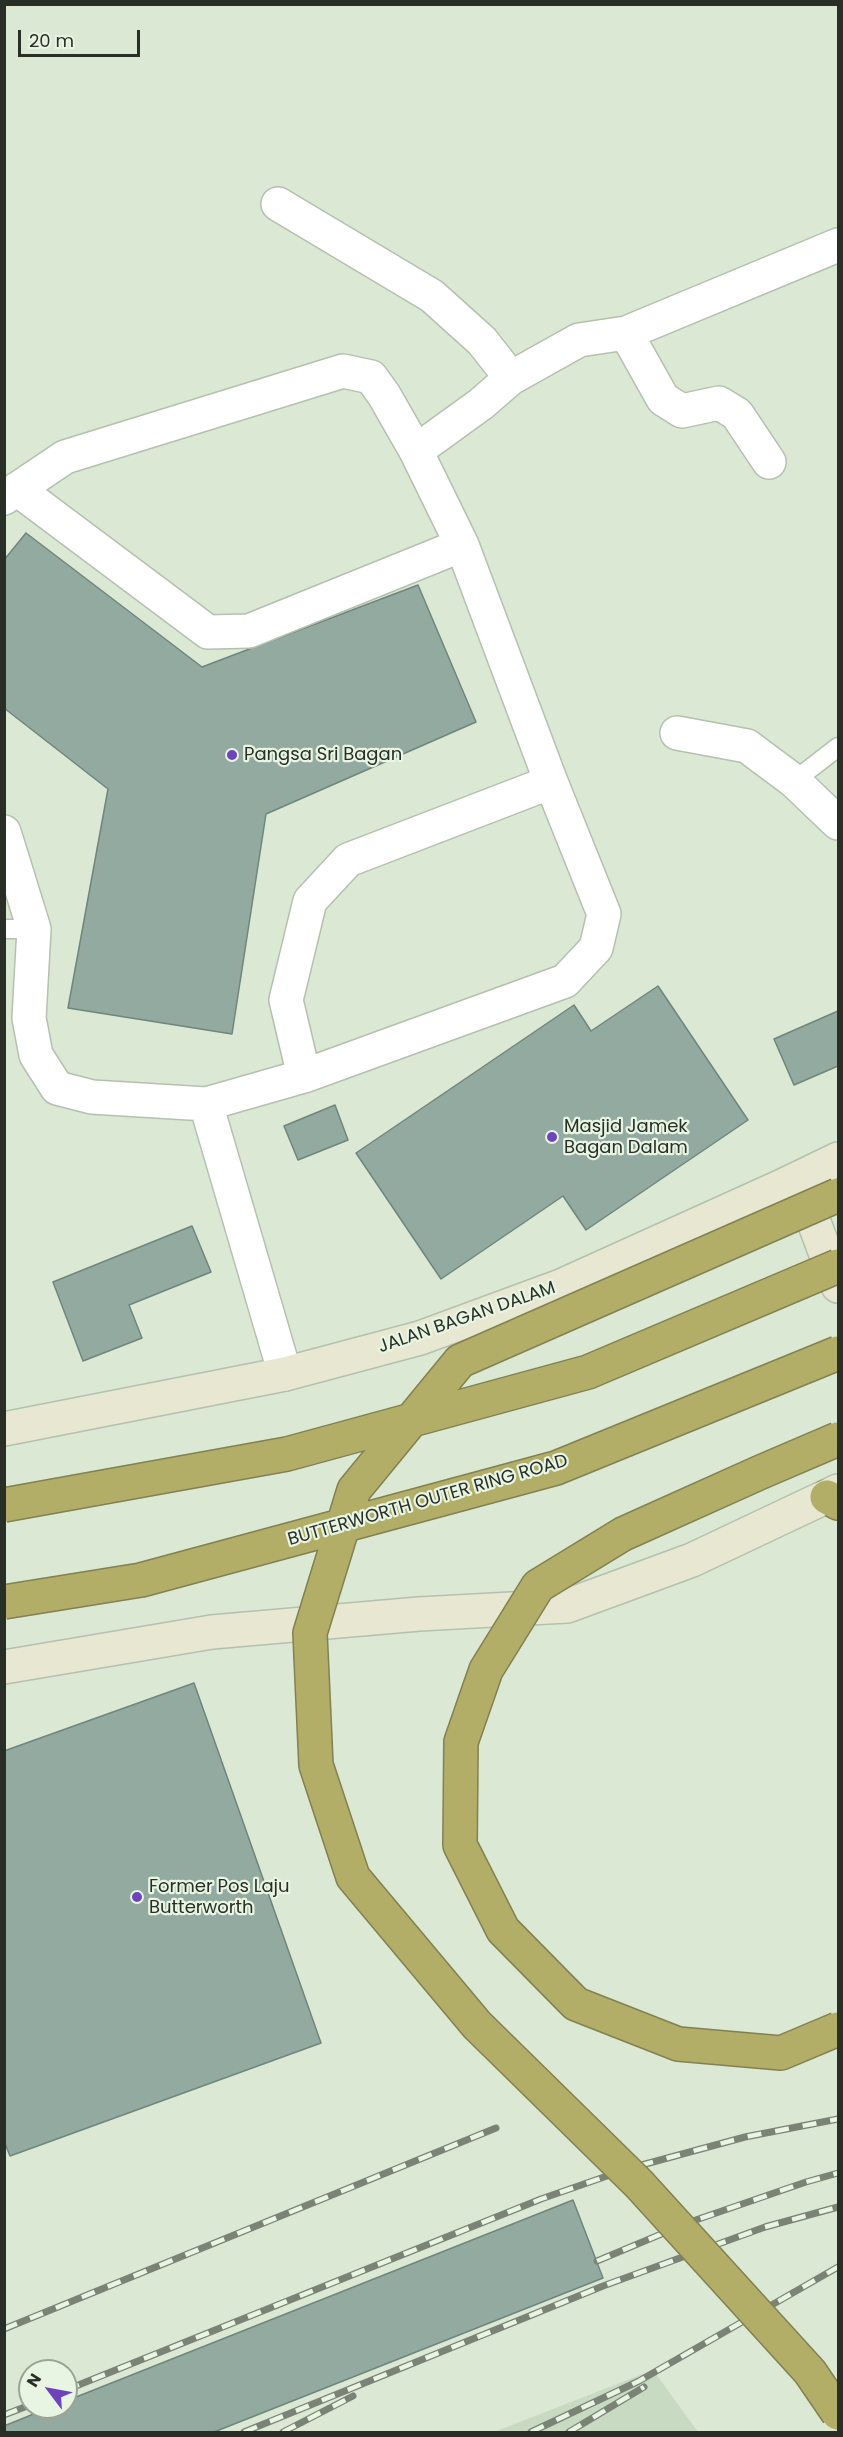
<!DOCTYPE html>
<html>
<head>
<meta charset="utf-8">
<style>
  body { margin:0 }
  #map { position:relative; width:843px; height:2437px; overflow:hidden; background:#dae8d4; font-family:Poppins,sans-serif }
  canvas { display:block }
  .frame { position:absolute; inset:0; border:6px solid #292e27; pointer-events:none }
  .north { position:absolute; left:18px; top:2359px; width:60px; height:60px; box-sizing:border-box; background:#e7f5e2; border:2px solid #9ba597; border-radius:50%; rotate:302deg; font-size:16px; font-weight:700; line-height:24px; text-align:center; color:#292e27 }
  .north::after { content:''; display:block; margin:auto; width:21px; height:27px; background:#6e44bc; clip-path:polygon(50% 0,100% 100%,50% 72%,0 100%) }
  .scale { position:absolute; left:18px; top:30px; width:122px; height:27px; box-sizing:border-box; border:3px solid #292e27; border-top:0; padding-left:8px; font-size:18px; line-height:21px; white-space:nowrap; color:#292e27; -webkit-text-stroke:4px #e7f5e2; paint-order:stroke }
</style>
</head>
<body>
<div id="map">
<canvas width="843" height="2437"></canvas>
<div class="frame"></div>
<div class="north">N</div>
<div class="scale">20 m</div>
</div>
<script>
const context = document.querySelector('canvas').getContext('2d');
context.lineJoin = 'round';
function paint(path, color) {
  context.fillStyle = color;
  context.fill(path, 'evenodd');
}
function toPath(rows) {
  const path = new Path2D();
  for (const r of rows) {
    path.moveTo(r[0], r[1]);
    for (let i = 2; i < r.length; i += 2) path.lineTo(r[i], r[i + 1]);
  }
  return path;
}
function trace(path, color, width, dash) {
  context.strokeStyle = color;
  context.lineWidth = width;
  context.lineCap = dash ? 'butt' : 'round';
  context.setLineDash(dash || []);
  context.stroke(path);
}
function drawText(font, color, halo, rows, align = 'center') {
  context.font = font + ' Poppins,sans-serif';
  context.lineWidth = 4.5;
  context.setLineDash([]);
  context.textBaseline = 'middle';
  context.strokeStyle = halo;
  context.fillStyle = color;
  for (const [text, x, y, turn = 0] of rows) {
    context.save();
    context.translate(x, y);
    context.rotate((+turn || 0) * Math.PI / 180);
    context.textAlign = isNaN(turn) ? turn : align;
    if (halo) context.strokeText(text, 0, 0);
    context.fillText(text, 0, 0);
    context.restore();
  }
}
const built = toPath([
  [653,2370,698,2432,494,2432]
]);
const building = toPath([
  [26,533,202,667,418,585,476,722,266,814,232,1034,68,1008,108,789,4,708,4,560,26,533],
  [658,986,748,1120,586,1230,563,1196,441,1279,356,1153,574,1005,591,1031,658,986],
  [838,1011,838,1066,794,1085,774,1039,838,1011],
  [335,1105,348,1140,298,1160,284,1126,335,1105],
  [192,1226,211,1272,129,1305,142,1338,83,1361,53,1282,192,1226],
  [194,1683,321,2043,10,2156,4,2141,4,1751,194,1683],
  [573,2200,603,2278,214,2432,4,2432,4,2426,51,2407,66,2407,66,2401,573,2200]
]);
const lane = toPath([
  [794,781,838,747],
  [4,929,34,929]
]);
const street = toPath([
  [278,204,432,296,482,341,511,378],
  [626,333,663,399,682,411,719,403,737,414,769,462],
  [416,451,481,404,511,378,579,340,626,333,838,245],
  [17,489,208,632,249,631,462,545],
  [4,498,65,457,343,371,371,377,384,395,416,451,462,545,551,782,604,914,596,948,565,981,304,1076,206,1104,92,1097,57,1088,36,1055,29,1018,34,929,4,832],
  [677,733,747,746,794,781,838,823],
  [304,1076,286,1000,310,901,348,860,551,782],
  [206,1104,285,1374]
]);
const secondary = toPath([
  [787,1191,797,1196,812,1217,838,1286],
  [4,1429,285,1374,420,1338,561,1286,780,1187,838,1159],
  [4,1667,212,1632,419,1614,567,1606,692,1560,838,1491]
]);
const highway = toPath([
  [827,1497,838,1503]
]);
const rail = toPath([
  [597,2261,690,2222,806,2182,838,2173],
  [4,2329,496,2128],
  [66,2390,541,2199,627,2169,745,2137,838,2119],
  [4,2415,30,2405],
  [244,2432,603,2286,765,2227,838,2207],
  [283,2432,353,2396],
  [531,2432,639,2381,838,2267],
  [569,2432,644,2387]
]);
const highwayBridge = toPath([
  [838,1195,460,1361,354,1490,310,1633,316,1765,353,1877,477,2025,639,2184,810,2372,838,2413],
  [838,1439,761,1472,623,1534,538,1586,486,1670,461,1742,460,1845,503,1930,576,2004,678,2044,781,2053,838,2029],
  [4,1505,287,1454,588,1372,838,1266],
  [4,1602,141,1580,556,1468,838,1353]
]);
const markers = [
  [232,755,6,"#6e44bc"],
  [552,1137,6,"#6e44bc"],
  [137,1897,6,"#6e44bc"]
];
const poiNames = [
  ["Pangsa Sri Bagan",244,755],
  ["Masjid Jamek",564,1127],
  ["Bagan Dalam",564,1148],
  ["Former Pos Laju",149,1887],
  ["Butterworth",149,1908]
];
const streetNames = [
  ["JALAN BAGAN DALAM",467,1318,-19],
  ["BUTTERWORTH OUTER RING ROAD",428,1501,-16]
];
paint(built, '#c8dac2');
paint(building, '#93aaa1');
trace(building, '#6f867c', 1.5);
trace(lane, '#b3c1ae', 21);
trace(street, '#b3c1ae', 36);
trace(secondary, '#b3c1ae', 36);
trace(highway, '#828151', 36);
trace(lane, '#fff', 18);
trace(street, '#fff', 33);
trace(secondary, '#e8e7d1', 33);
trace(highway, '#b2ae67', 33);
trace(rail, '#7a8376', 7);
trace(rail, '#e7f5e2', 4.5, [14]);
trace(highwayBridge, '#828151', 36, []);
trace(highwayBridge, '#b2ae67', 33);
for (const [x, y, r, color] of markers) {
  const dot = new Path2D();
  dot.arc(x, y, r, 0, 2 * Math.PI);
  context.fillStyle = color;
  context.fill(dot);
  trace(dot, '#e7f5e2', 2);
}
drawText('18px', '#292e27', '#e7f5e2', poiNames, 'left');
drawText('18px', '#292e27', '#e7f5e2', streetNames);
</script>
</body>
</html>
